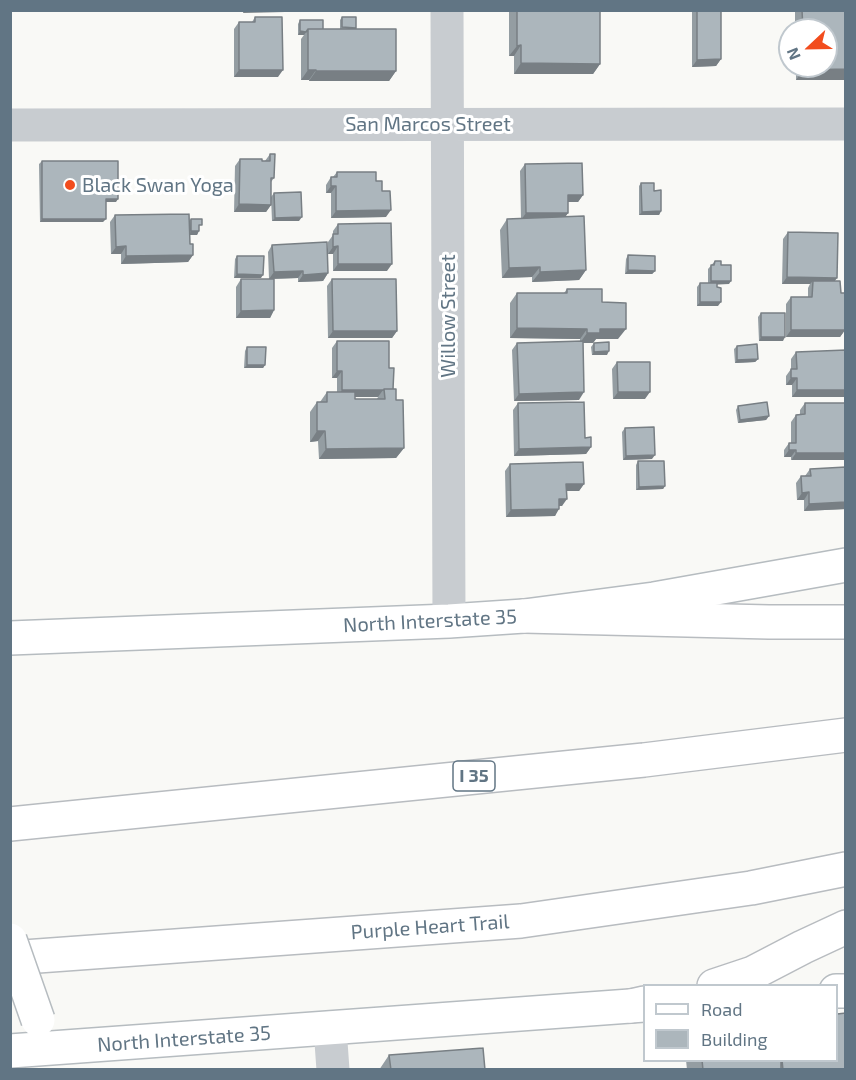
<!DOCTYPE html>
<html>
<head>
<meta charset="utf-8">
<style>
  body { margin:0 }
  #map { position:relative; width:856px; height:1080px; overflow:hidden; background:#f9f9f6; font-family:"Exo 2",sans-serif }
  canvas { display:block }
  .frame { position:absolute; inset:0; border:12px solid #617584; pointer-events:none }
  .legend { position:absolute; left:643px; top:984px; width:195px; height:78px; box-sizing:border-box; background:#fff; border:2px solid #c0c8ce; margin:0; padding:8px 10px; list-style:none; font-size:18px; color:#617584 }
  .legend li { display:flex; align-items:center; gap:12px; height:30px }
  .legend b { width:30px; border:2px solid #c0c8ce }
  .north { position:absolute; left:778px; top:18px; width:60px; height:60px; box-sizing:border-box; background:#fff; border:2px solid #c0c8ce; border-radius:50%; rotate:248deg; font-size:16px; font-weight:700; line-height:24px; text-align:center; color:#617584 }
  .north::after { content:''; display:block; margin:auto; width:21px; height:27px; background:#f24c1d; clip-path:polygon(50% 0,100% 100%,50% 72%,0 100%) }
</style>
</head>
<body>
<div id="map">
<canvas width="856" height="1080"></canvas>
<div class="frame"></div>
<ul class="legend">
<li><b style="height:8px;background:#fff"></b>Road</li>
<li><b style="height:16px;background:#acb6bc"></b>Building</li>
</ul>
<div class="north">N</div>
</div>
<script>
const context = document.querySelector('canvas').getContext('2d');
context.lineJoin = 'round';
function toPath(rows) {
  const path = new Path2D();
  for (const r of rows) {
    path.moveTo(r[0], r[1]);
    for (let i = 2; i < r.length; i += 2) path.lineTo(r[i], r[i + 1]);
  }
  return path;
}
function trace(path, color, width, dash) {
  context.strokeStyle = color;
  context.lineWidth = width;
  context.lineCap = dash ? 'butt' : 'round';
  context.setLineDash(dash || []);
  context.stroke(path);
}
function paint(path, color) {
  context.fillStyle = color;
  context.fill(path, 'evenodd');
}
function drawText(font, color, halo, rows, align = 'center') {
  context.font = font + ' "Exo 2",sans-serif';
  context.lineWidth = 6;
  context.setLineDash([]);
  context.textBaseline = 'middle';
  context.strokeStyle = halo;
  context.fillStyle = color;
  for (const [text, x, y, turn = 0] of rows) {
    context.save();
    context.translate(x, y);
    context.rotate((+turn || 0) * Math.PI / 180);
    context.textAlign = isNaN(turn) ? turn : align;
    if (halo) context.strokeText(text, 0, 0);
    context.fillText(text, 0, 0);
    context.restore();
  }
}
const minor = toPath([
  [447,10,449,621],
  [10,125,846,124],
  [330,1028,333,1070]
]);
const major = toPath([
  [10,638,449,621,524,616,654,599,846,565],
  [836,991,846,991],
  [10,1051,644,1005]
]);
const highway = toPath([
  [524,616,769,622,846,622],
  [10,824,644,760,846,735],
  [10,958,521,921,751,888,846,869],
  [714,986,753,973,803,947,846,927],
  [631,1006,644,1003]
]);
const majorBridge = toPath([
  [10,940,38,1020]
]);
const wall = toPath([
  [509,10,600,10,600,64,593,74,514,74,514,56,509,56],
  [692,10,721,10,721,59,716,66,692,67],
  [795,10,846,10,846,80,796,80,796,66,826,66,826,30,795,30],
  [255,17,278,77,234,77,234,29,239,22,252,22],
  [342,17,396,71,389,81,309,81,309,80,301,80,301,39,304,35,298,35,298,24,300,20,323,29,340,29,340,20],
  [270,154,274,178,271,182,271,205,266,212,234,212,235,166,240,159,265,161],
  [42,161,116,202,106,202,103,222,40,222,39,164],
  [525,164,583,195,578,202,568,202,568,213,565,217,586,270,579,280,532,282,532,277,502,278,500,230,507,219,521,219,520,171],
  [337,172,376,181,382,191,386,217,331,218,331,193,326,193,326,185,331,177,333,177],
  [641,183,654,191,661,211,659,215,639,215,639,186],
  [274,193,299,221,272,221,271,197],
  [115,215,189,221,191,219,199,229,197,235,190,235,190,244,193,255,188,262,121,264,121,254,111,254,110,222],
  [338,224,387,271,333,271,333,254,328,254,328,242,333,235,333,231],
  [788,232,834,281,841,293,845,330,840,337,786,337,786,304,791,297,808,297,808,288,810,284,782,284,783,239],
  [272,245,328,273,323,281,298,282,298,278,269,279,268,252],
  [628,255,655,271,652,274,625,274,626,259],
  [237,256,261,278,234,278,235,259],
  [715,261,721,265,729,284,717,284,718,306,697,306,697,287,700,283,708,283,708,269],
  [241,279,274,310,270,318,236,318,236,287],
  [332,279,397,331,392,338,328,338,327,286],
  [567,289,602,302,618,339,596,339,593,343,583,343,579,400,514,401,512,350,517,343,580,341,580,339,510,338,510,303,517,293,564,293],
  [761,313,783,341,759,341,758,317],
  [337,341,389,368,396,400,404,448,396,458,319,459,318,441,310,442,310,412,317,402,320,402,327,392,337,392,337,378,332,378,332,348],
  [355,397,378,397,377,399,355,399],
  [594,343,607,355,592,355,591,347],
  [737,346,758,359,755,362,735,363,734,349],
  [247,347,265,365,263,368,244,368,245,351],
  [796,352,845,397,792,397,792,385,786,385,786,376,791,369,791,359],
  [617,362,645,399,613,399,612,369],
  [518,403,585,438,591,447,586,454,514,456,513,410],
  [805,403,846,403,791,460,791,457,784,457,784,450,789,443,791,443,791,422,796,415,800,414,800,410],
  [738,406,769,416,766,420,738,423,736,410],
  [625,428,652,459,623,460,622,432],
  [638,461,665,486,663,489,636,490,636,465],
  [510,464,584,484,579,491,567,491,562,506,559,506,555,516,506,517,505,471],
  [846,467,846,509,804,511,804,500,797,500,796,483,801,476,805,476,810,469],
  [389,1055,485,1070,379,1070],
  [686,1060,837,1060,846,1070,687,1070]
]);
const shadedWall = toPath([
  [244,10,286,10,285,12,243,13],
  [300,31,306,32,304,35,298,35],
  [521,45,514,56,509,56,517,46],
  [721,59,716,66,692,67,697,60],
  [521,63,600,64,593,74,514,74],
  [846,69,846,80,796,80,803,70],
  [239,70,283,70,278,77,234,77],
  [308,70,316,70,309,80,301,80],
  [316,71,396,71,389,81,309,81],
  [331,186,336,186,331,193,326,193],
  [568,195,583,195,578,202,563,202],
  [106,199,118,199,116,202,103,202],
  [239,204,271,205,266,212,234,212],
  [391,210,386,217,331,218,336,211],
  [661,211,659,215,639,215,642,212],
  [526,213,568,213,563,220,521,220],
  [302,217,299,221,272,221,275,218],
  [42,219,106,219,103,222,40,222],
  [191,231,199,231,197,235,189,235],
  [126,246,121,254,111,254,116,247],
  [338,246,333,254,328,254,333,247],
  [193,255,188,262,121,264,126,256],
  [338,264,392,264,387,271,333,271],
  [540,267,532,277,502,278,509,268],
  [586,270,579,280,532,282,540,272],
  [628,270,655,271,652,274,625,274],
  [303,271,298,278,269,279,274,272],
  [328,273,323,281,298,282,303,275],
  [237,274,263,275,261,278,234,278],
  [787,277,837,278,832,285,813,281,810,284,782,284],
  [711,281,731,281,729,284,708,285],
  [700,302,721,302,718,306,697,306],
  [274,310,270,318,236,318,241,311],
  [517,328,587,329,580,339,510,338],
  [600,329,626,329,618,339,596,339,593,343,580,343,587,333],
  [791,330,845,330,840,337,786,337],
  [333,331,397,331,392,338,328,338],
  [761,337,785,337,783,341,759,341],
  [609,351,607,355,592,355,594,352],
  [758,359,755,362,735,363,737,360],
  [247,365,265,365,263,368,244,368],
  [337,371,342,371,337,378,332,378],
  [791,378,797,378,792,385,786,385],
  [342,390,383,390,378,397,337,397],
  [797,390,846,390,846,397,792,397],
  [584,392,579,400,514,401,519,394],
  [618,392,650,392,645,399,613,399],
  [769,416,766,420,738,423,740,420],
  [317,431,325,431,318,441,310,442],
  [591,447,586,454,514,456,519,449],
  [404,448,396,458,319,459,326,449],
  [789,450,796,450,791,457,784,457],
  [796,453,846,453,846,460,791,460],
  [655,455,652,459,623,460,626,456],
  [566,484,584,484,579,491,561,491],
  [665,486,663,489,636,490,639,487],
  [809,492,804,500,797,500,802,493],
  [559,499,567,499,562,506,554,506],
  [846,502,846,509,804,511,809,504],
  [559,509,555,516,506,517,511,510]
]);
const building = toPath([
  [517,10,600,10,600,64,521,63,521,45,517,46,517,10],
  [697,10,721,10,721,59,697,60,697,10],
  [802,10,846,10,846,69,803,70,803,66,826,66,826,30,803,30,802,10],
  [255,17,282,17,283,70,239,70,239,22,255,22,255,17],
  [342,17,356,17,356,28,342,27,342,17],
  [300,20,323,20,323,29,308,29,306,32,300,31,300,20],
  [308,29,396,29,396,71,316,71,316,70,308,70,308,29],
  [270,154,275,154,274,178,271,178,271,205,239,204,240,159,262,159,262,161,270,161,270,154],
  [42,161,118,161,118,199,106,199,106,219,42,219,42,161],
  [582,163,583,195,568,195,568,213,526,213,525,164,582,163],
  [337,172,376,172,376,181,382,181,382,191,390,191,391,210,336,211,336,186,331,186,331,177,337,177,337,172],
  [641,183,654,183,654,191,661,190,661,211,642,212,641,183],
  [301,192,302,217,275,218,274,193,301,192],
  [189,214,190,244,193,244,193,255,126,256,126,246,116,247,115,215,189,214],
  [584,216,586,270,540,272,540,267,509,268,507,219,584,216],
  [191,219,202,219,202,225,199,225,199,231,191,231,191,219],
  [391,223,392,264,338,264,338,246,333,247,333,234,338,234,338,224,391,223],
  [788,232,838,233,837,278,787,277,788,232],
  [327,242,328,273,303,275,303,271,274,272,272,245,327,242],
  [628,255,655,256,655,271,628,270,628,255],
  [237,256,264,256,263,275,237,274,237,256],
  [715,261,721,261,721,265,731,265,731,281,711,281,711,265,714,265,715,261],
  [241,279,274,279,274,310,241,311,241,279],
  [332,279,396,279,397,331,333,331,332,279],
  [813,281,840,281,841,293,846,293,845,330,791,330,791,297,812,297,813,281],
  [700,283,717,283,717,287,721,288,721,302,700,302,700,283],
  [567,289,602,289,602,302,626,303,626,329,600,329,600,333,587,333,587,329,517,328,517,293,567,293,567,289],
  [761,313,785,313,785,337,761,337,761,313],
  [337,341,389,341,389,368,394,368,393,389,384,389,384,390,342,390,342,371,337,371,337,341],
  [583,341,584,392,519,394,517,343,583,341],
  [609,342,609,351,594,352,594,343,609,342],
  [757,344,758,359,737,360,737,346,757,344],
  [247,347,266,347,265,365,247,365,247,347],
  [846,350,846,390,797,390,797,378,791,378,791,369,797,369,796,352,846,350],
  [617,362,650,362,650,392,618,392,617,362],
  [384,389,396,389,396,400,403,400,404,448,326,449,325,431,317,431,317,402,327,402,327,392,355,392,355,399,385,399,384,389],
  [584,402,585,438,591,437,591,447,519,449,518,403,584,402],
  [767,402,769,416,740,420,738,406,767,402],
  [805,403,846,403,846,453,796,453,796,450,789,450,789,443,796,443,796,415,805,414,805,403],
  [654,427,655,455,626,456,625,428,654,427],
  [638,461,664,461,665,486,639,487,638,461],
  [583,462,584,484,566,484,567,499,559,499,559,509,511,510,510,464,583,462],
  [846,467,846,502,809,504,809,492,802,493,801,476,811,476,810,469,846,467],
  [846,1013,846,1070,783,1070,782,1060,837,1060,837,1014,846,1013],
  [483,1048,485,1070,391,1070,389,1055,483,1048],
  [702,1060,781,1060,781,1070,703,1070,702,1060]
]);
const markers = [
  [70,185,6,"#f24c1d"]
];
const shields = [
  [474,776,42]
];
const shieldNames = [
  ["I 35",474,776]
];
const streetNames = [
  ["San Marcos Street",428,124],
  ["Willow Street",448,316,-90],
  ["North Interstate 35",430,621,-3],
  ["Purple Heart Trail",430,927,-4],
  ["North Interstate 35",184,1039,-4]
];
const poiNames = [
  ["Black Swan Yoga",82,185]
];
trace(major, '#b6bcc0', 36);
trace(highway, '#b8bcc0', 36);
trace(minor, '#c8ccd0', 33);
trace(major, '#fff', 33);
trace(highway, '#fff', 33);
trace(majorBridge, '#b6bcc0', 36, []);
trace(majorBridge, '#fff', 33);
paint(wall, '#949da2');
paint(shadedWall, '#787f84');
paint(building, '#acb6bc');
trace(building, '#787f84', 1.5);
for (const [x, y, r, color] of markers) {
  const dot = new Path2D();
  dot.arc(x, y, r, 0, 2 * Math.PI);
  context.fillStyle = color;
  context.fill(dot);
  trace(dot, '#fff', 2);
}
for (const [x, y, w] of shields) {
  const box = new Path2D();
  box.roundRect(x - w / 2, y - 15, w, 30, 4.5);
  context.fillStyle = '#fff';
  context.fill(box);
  trace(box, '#617584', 1.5);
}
drawText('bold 18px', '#617584', null, shieldNames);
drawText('20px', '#617584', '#fff', streetNames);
drawText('20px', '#617584', '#fff', poiNames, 'left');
</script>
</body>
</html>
